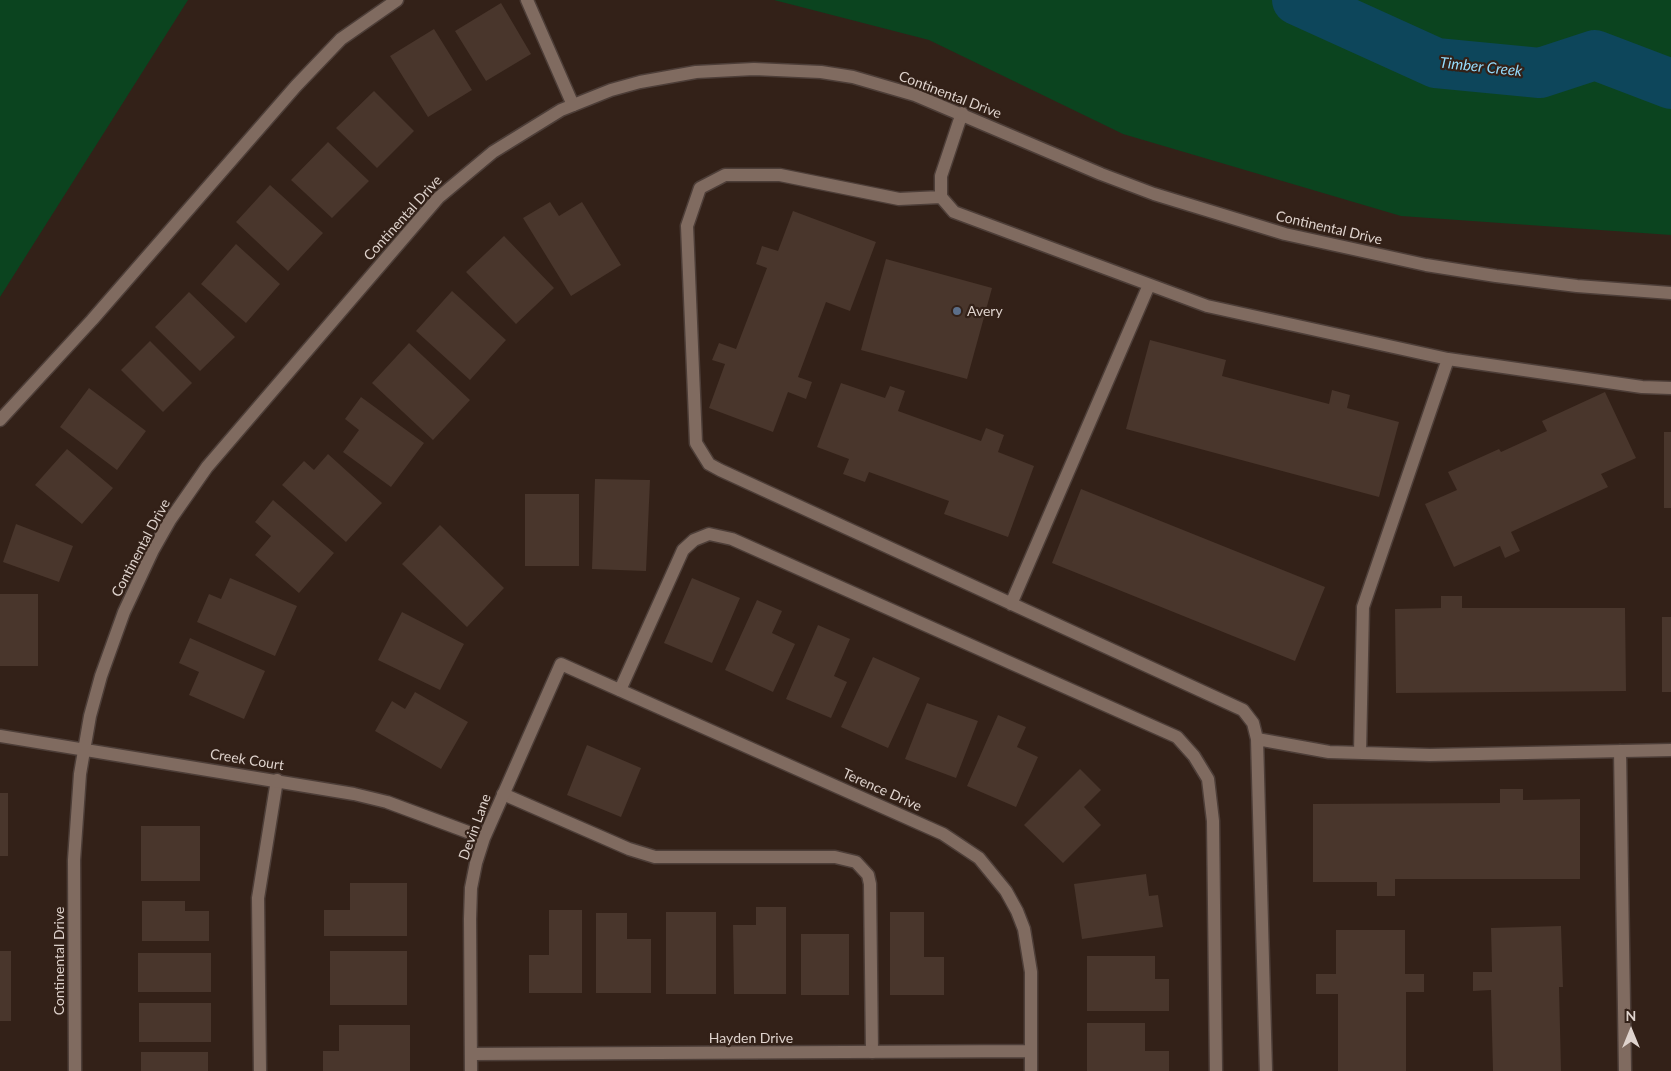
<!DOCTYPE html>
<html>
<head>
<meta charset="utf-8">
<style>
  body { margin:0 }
  #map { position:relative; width:1671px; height:1071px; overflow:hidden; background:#332118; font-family:Lato,sans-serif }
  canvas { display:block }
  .north { position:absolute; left:1606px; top:1006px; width:50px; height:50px; -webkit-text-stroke:4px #332118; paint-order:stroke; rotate:0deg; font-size:14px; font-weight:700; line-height:20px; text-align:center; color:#dfd3cd }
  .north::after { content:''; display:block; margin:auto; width:18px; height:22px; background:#dfd3cd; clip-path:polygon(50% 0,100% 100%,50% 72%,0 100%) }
</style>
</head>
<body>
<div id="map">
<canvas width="1671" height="1071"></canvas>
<div class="north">N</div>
</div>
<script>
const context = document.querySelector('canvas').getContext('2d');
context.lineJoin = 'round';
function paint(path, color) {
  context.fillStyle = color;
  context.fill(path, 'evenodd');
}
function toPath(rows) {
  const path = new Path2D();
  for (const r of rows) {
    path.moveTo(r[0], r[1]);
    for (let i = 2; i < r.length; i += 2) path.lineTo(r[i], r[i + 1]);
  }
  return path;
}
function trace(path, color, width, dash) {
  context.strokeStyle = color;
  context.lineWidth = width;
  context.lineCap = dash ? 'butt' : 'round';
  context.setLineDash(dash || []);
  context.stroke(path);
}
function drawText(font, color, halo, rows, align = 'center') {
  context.font = font + ' Lato,sans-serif';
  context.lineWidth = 4.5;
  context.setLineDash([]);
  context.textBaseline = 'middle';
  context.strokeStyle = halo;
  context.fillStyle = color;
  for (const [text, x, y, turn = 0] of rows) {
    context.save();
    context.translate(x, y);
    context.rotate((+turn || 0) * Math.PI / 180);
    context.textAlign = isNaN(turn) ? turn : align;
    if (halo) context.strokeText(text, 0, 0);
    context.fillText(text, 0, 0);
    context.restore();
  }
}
const green = toPath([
  [0,0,188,0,0,297],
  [774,0,1671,0,1671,235,1401,216,1123,134,929,40]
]);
const river = toPath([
  [1297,0,1436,63,1540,73,1595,55,1671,84]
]);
const building = toPath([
  [501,3,531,54,486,81,455,31],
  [434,29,472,90,428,117,390,56],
  [374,91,414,131,377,168,336,128],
  [328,142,369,181,332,218,291,180],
  [270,185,323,233,288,271,236,222],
  [550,202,559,216,582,202,621,265,571,296,523,218],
  [793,211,876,242,850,311,826,302,798,377,812,382,806,399,788,392,773,432,709,408,725,364,712,360,719,343,736,349,767,268,756,264,762,246,778,251],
  [504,236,554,288,516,324,466,272],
  [236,244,280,284,246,323,201,284],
  [886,259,992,288,967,379,861,350],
  [452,291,506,340,470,380,416,331],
  [189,292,235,337,200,371,155,327],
  [1150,340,1226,360,1222,376,1329,404,1332,390,1350,395,1347,408,1399,422,1379,497,1126,429],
  [150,341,192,383,163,412,121,370],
  [409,343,470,400,433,440,372,383],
  [841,383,885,398,890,386,905,391,898,411,981,441,986,428,1004,435,998,452,1034,466,1008,537,944,514,949,501,869,472,865,482,843,474,849,459,817,447],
  [89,388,146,431,117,470,60,427],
  [1605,392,1636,458,1601,474,1608,487,1511,532,1520,551,1505,558,1500,546,1454,567,1425,504,1457,490,1448,472,1499,449,1501,452,1547,431,1542,421],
  [361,397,424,443,391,487,343,452,359,430,345,419],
  [1664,432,1671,432,1671,508,1664,508],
  [67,449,113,488,82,524,35,485],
  [328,454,382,503,346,542,282,485,304,461,314,470],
  [595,479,650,480,646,571,592,569],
  [1081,489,1325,587,1295,661,1052,563],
  [525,494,579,494,579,566,525,566],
  [273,500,334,553,299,593,255,555,271,536,255,522],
  [16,524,73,546,59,582,3,562],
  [440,525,504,588,467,627,402,564],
  [230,578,297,606,275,656,197,622,209,594,221,599],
  [692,578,740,598,712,663,664,643],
  [0,594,38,594,38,666,0,666],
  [1441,596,1462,596,1462,608,1625,608,1626,691,1396,693,1395,609,1441,608],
  [757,600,782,611,772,633,795,644,773,692,725,670],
  [402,612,464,644,440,690,378,660],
  [1662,617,1671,617,1671,692,1662,692],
  [818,625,850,639,834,676,847,682,831,718,786,699],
  [190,638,265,671,244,719,189,695,199,672,179,663],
  [873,657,920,678,888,748,841,727],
  [415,692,468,722,441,769,375,731,392,701,405,709],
  [927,703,978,721,956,778,905,759],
  [998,715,1026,727,1017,747,1038,757,1016,807,967,786],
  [587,745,641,768,621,817,567,795],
  [1080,769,1101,790,1084,807,1101,825,1063,863,1024,825],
  [1500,789,1523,789,1523,800,1580,799,1580,879,1395,879,1395,896,1377,896,1377,882,1313,882,1313,804,1500,803],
  [0,793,8,793,8,856,0,856],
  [141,826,200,826,200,881,141,881],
  [1146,874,1149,896,1158,895,1163,927,1082,939,1074,884],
  [350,883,407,883,407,936,324,936,324,910,350,910],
  [142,901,185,901,185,911,209,911,209,941,142,941],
  [756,907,786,907,786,994,734,994,733,925,756,925],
  [549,910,582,910,582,993,529,993,529,955,549,955],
  [666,912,716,912,716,994,666,994],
  [890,912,924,912,924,957,944,957,944,995,890,995],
  [596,913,627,913,627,939,651,939,651,993,596,993],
  [1561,926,1563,987,1559,987,1561,1071,1493,1071,1491,990,1473,991,1473,972,1492,972,1491,928],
  [1336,930,1405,930,1405,974,1424,974,1424,992,1406,992,1406,1071,1338,1071,1338,994,1316,994,1316,974,1336,974],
  [801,934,849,934,849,995,801,995],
  [0,951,11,951,11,1021,0,1021],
  [330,951,407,951,407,1005,330,1005],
  [138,953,211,953,211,992,138,992],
  [1087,956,1155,956,1155,979,1169,979,1169,1011,1087,1011],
  [139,1003,211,1003,211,1042,139,1042],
  [1087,1023,1145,1023,1145,1051,1169,1051,1169,1071,1087,1071],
  [339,1025,410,1025,410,1071,323,1071,323,1051,339,1051],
  [141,1052,208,1052,208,1071,141,1071]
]);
const service = toPath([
  [527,0,573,105],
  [962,113,941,176,941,197,954,212,1207,306,1448,359,1642,387,1671,388],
  [941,197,899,199,780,175,725,175,700,188,687,226,696,443,709,464,720,470,1243,710,1253,723,1257,739,1266,1071],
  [0,420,92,320,296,86,341,39,397,0],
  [1011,604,1149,285],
  [620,690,683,550,694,540,709,534,732,539,1177,737,1194,756,1208,779,1213,821,1216,1071],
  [1257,739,1329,752,1430,755,1671,750],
  [1620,751,1625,1071],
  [1360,753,1363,607,1448,359],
  [503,794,629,849,655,857,835,857,856,862,868,875,870,884,872,1052],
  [260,1071,258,898,277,780]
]);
const minor = toPath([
  [0,736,354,794,387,802,484,838],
  [471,1054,1031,1051],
  [75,1071,74,860,80,774,90,716,101,676,124,612,153,550,170,520,207,467,438,198,493,152,561,110,611,90,640,82,696,72,754,69,821,72,853,77,915,95,1101,174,1154,194,1285,234,1426,265,1496,276,1577,286,1671,293],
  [471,1071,470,919,471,888,476,863,484,838,561,664,943,834,979,858,1006,891,1017,911,1024,929,1031,972,1031,1071]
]);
const markers = [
  [957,311,5,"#5c6f8a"]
];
const streetNames = [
  ["Continental Drive",950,95,21],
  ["Continental Drive",403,218,-48],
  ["Continental Drive",1329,228,13],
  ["Continental Drive",141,548,-62],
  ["Creek Court",247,760,9],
  ["Terence Drive",882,790,24],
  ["Devin Lane",475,827,-70],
  ["Continental Drive",59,961,-90],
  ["Hayden Drive",751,1038]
];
const poiNames = [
  ["Avery",967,311]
];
const waterNames = [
  ["Timber Creek",1481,67,6]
];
paint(green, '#0b441f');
trace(river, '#0d465b', 50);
paint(building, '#49362c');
trace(service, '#4d3e38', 15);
trace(minor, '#4d3e38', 15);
trace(service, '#806b60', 12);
trace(minor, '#806b60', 12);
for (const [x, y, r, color] of markers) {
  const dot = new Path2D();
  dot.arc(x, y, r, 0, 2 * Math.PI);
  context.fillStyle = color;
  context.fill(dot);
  trace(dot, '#332118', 2);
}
drawText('14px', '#dfd3cd', '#332118', streetNames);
drawText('14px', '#dfd3cd', '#332118', poiNames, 'left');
drawText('italic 15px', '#95dcfd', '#332118', waterNames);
</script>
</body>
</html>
